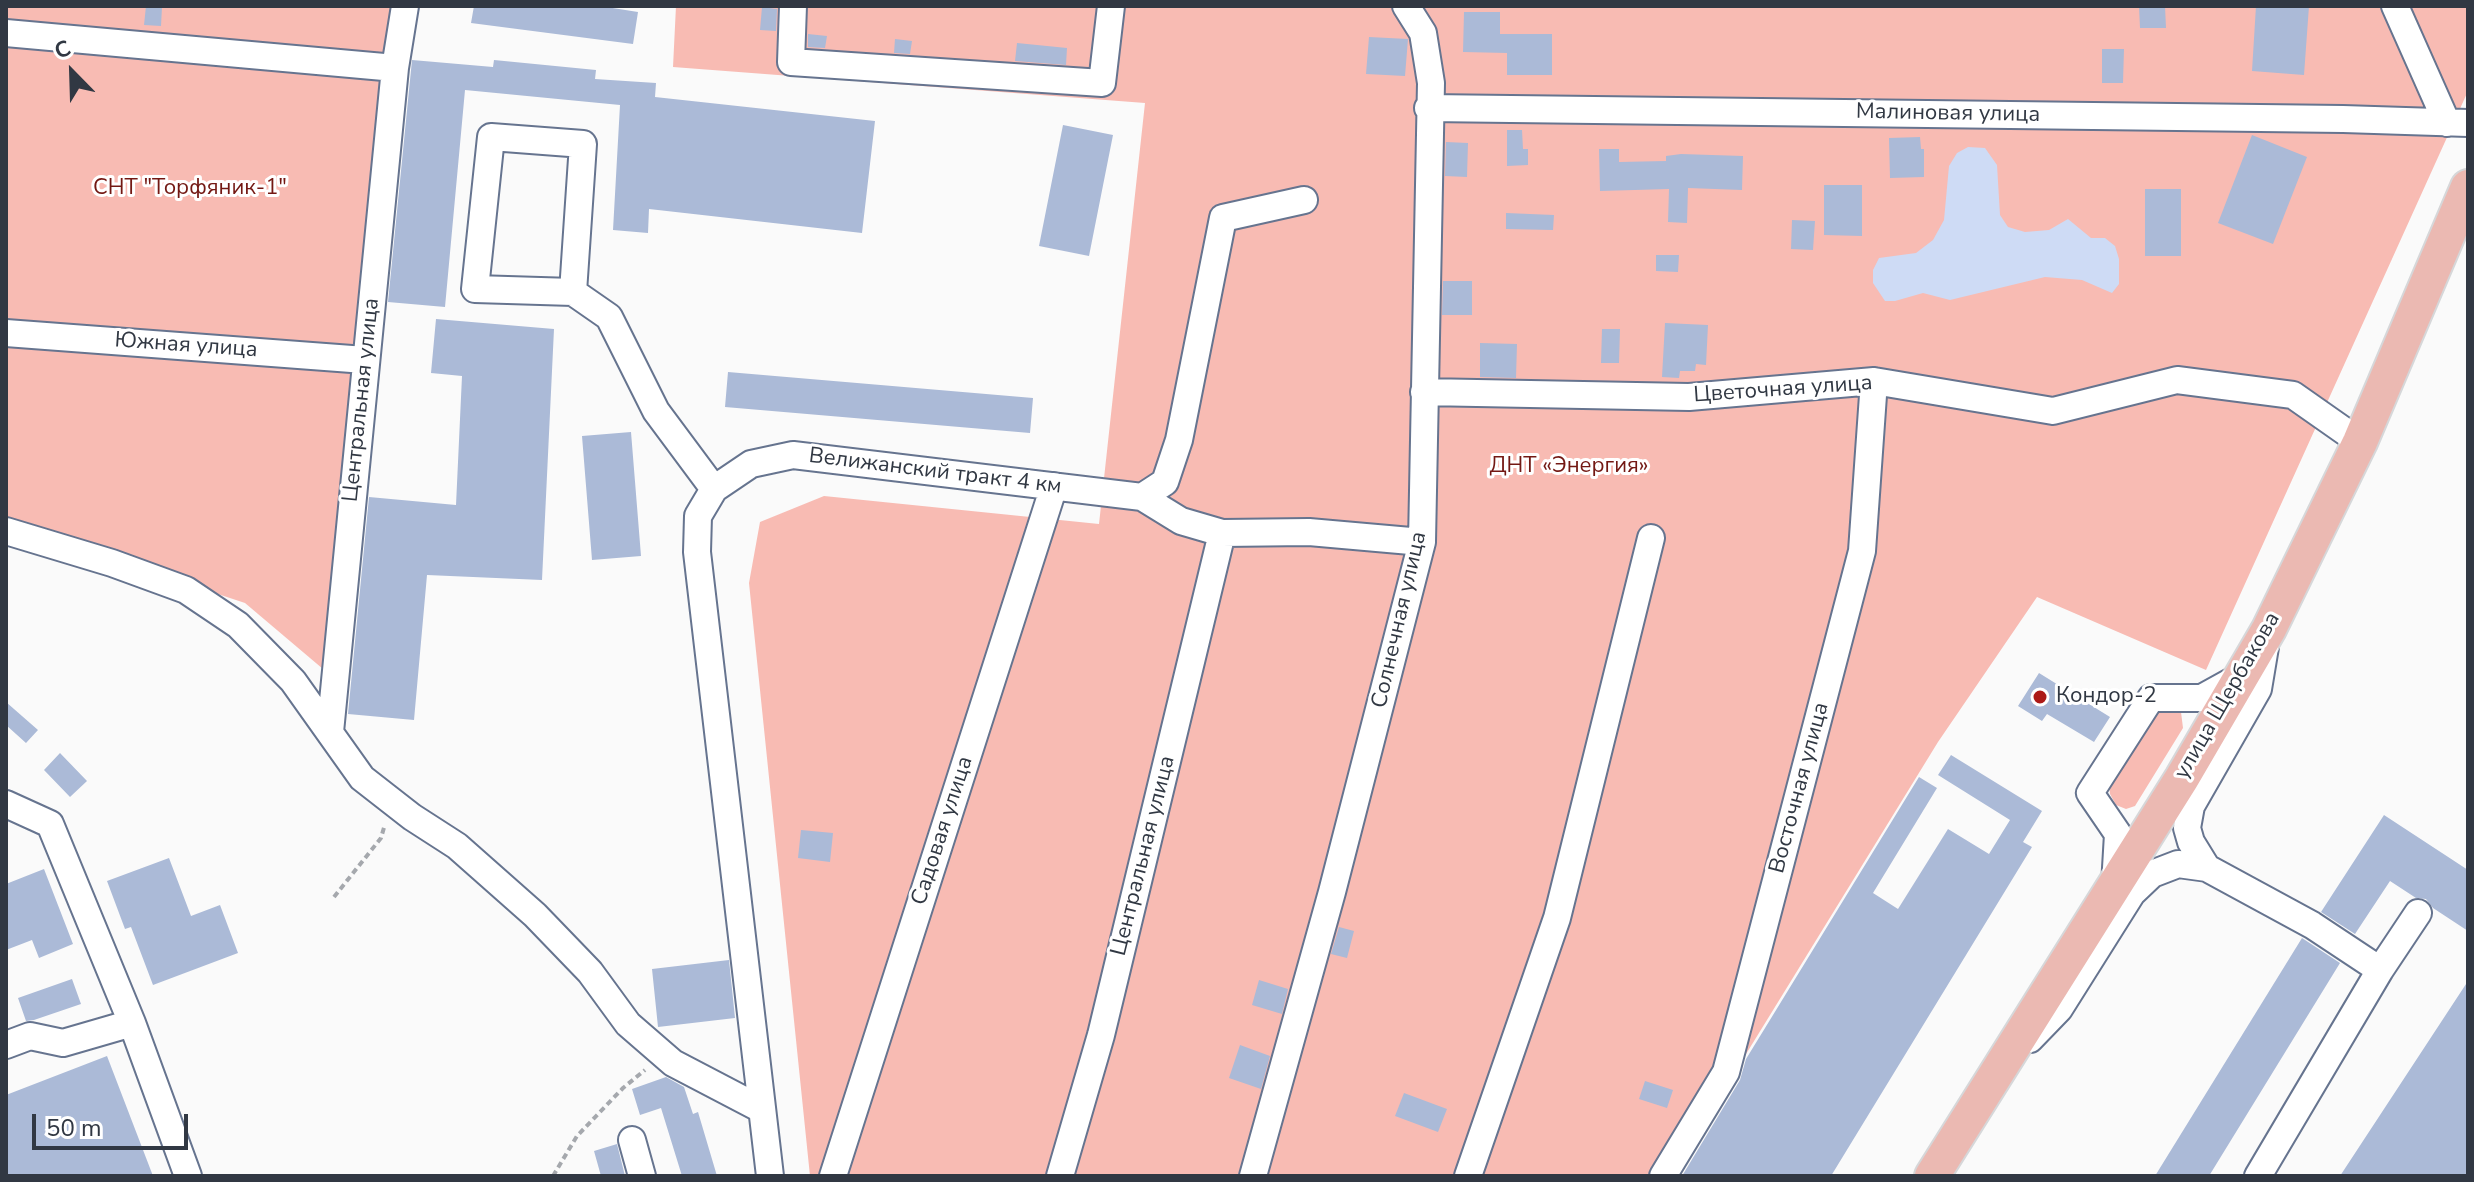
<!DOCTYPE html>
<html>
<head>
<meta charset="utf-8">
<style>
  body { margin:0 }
  #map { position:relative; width:2474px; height:1182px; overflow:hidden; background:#fafafa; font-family:"Nunito Sans",sans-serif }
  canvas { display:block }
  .frame { position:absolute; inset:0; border:8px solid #313843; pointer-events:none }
  .north { position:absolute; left:32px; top:32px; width:80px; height:80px; -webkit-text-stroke:6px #fff; paint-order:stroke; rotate:337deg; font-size:22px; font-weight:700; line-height:32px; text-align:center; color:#313843 }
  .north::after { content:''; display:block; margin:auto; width:28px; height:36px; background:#313843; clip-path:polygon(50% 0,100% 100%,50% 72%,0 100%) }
  .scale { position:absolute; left:32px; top:1114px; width:156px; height:36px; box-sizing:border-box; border:4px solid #313843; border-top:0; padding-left:10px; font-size:24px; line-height:28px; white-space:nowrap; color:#313843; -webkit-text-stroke:6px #fff; paint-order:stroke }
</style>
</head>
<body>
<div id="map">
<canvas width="2474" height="1182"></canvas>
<div class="frame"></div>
<div class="north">С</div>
<div class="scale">50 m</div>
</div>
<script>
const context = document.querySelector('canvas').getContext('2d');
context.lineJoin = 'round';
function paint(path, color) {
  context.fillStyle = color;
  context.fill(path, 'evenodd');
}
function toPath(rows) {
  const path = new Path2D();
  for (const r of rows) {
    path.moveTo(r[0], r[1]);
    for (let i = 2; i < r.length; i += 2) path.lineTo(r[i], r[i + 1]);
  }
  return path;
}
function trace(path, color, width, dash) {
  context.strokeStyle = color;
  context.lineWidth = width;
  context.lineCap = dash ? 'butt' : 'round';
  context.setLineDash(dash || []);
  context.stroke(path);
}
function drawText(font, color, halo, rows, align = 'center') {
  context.font = font + ' "Nunito Sans",sans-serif';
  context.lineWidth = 6;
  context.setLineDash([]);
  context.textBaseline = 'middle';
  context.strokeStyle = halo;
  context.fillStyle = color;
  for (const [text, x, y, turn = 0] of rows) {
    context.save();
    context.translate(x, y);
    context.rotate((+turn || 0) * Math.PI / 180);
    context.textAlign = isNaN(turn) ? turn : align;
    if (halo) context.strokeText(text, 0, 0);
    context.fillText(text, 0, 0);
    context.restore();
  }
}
const green = toPath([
  [6,6,392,6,323,669,245,603,6,524],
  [676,6,2468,6,2468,91,2206,670,2037,597,1938,742,1671,1176,810,1176,749,583,760,522,824,496,1099,524,1145,103,673,67],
  [2174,704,2181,712,2183,728,2135,806,2126,809,2116,805,2110,794,2109,783,2155,709]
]);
const water = toPath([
  [1968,147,1985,148,1997,165,2000,215,2008,227,2025,232,2049,230,2068,219,2091,238,2105,238,2115,246,2119,259,2119,284,2112,293,2082,280,2045,277,1950,300,1923,293,1895,301,1885,301,1873,283,1873,270,1879,258,1916,253,1933,240,1944,220,1949,166,1957,153]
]);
const building = toPath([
  [146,6,162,7,161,26,144,25],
  [474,6,600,6,638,12,633,44,471,23],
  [2139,6,2165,6,2166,28,2140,28],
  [2256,6,2309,6,2304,75,2252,71],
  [762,7,777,9,776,31,760,30],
  [1464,12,1500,12,1500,34,1552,34,1552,75,1507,75,1507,53,1463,52],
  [808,34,827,36,825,48,808,47],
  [1369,37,1408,39,1405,76,1366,74],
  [895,39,912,41,910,54,894,53],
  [1017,43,1067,48,1066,65,1015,61],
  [2102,49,2124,49,2123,83,2102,83],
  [412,60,493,67,494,60,596,70,595,79,656,83,655,97,875,121,862,233,649,209,648,233,613,230,620,105,465,90,445,307,388,302],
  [1063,125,1113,135,1089,256,1039,246],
  [1507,130,1522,130,1523,149,1528,149,1528,165,1507,166],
  [2252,135,2307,157,2273,244,2218,223],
  [1920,137,1921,149,1924,149,1924,177,1890,178,1889,138],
  [1446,142,1468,143,1467,177,1445,176],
  [1599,149,1619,149,1619,162,1666,161,1666,156,1681,154,1743,156,1742,190,1688,188,1687,223,1668,222,1669,189,1600,191],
  [1824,185,1862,185,1862,236,1824,235],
  [2145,189,2181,189,2181,256,2145,256],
  [1506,213,1554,215,1553,230,1506,229],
  [1792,220,1815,221,1813,250,1791,249],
  [1656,255,1679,255,1678,272,1656,271],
  [1443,281,1472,281,1472,315,1442,315],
  [436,319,554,329,542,580,427,575,414,720,348,714,369,497,456,505,462,376,431,373],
  [1665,323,1708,325,1706,365,1696,364,1695,371,1680,371,1679,378,1662,377],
  [1602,329,1620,329,1619,363,1601,363],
  [1480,343,1517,344,1516,378,1480,377],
  [728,372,1033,398,1030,433,725,407],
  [631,432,641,556,592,560,582,436],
  [2039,673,2110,717,2094,742,2047,714,2042,721,2018,706],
  [6,702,38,730,26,743,6,725],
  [60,753,87,781,70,797,44,770],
  [1951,755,2042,811,2023,842,2032,847,1831,1176,1682,1176,1740,1080,1746,1059,1919,777,1937,788,1873,893,1898,909,1948,829,1989,854,2010,820,1938,775],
  [2384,815,2468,870,2468,931,2433,908,2426,899,2416,898,2390,881,2355,934,2321,912],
  [801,830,833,833,830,862,798,858],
  [169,858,191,916,220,905,238,953,153,985,131,927,125,929,107,881],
  [44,869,73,944,39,958,32,940,6,950,6,884],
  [1339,927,1354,931,1347,958,1331,954],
  [2302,938,2340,963,2209,1176,2155,1176],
  [729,960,735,1018,658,1027,652,969],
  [72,979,81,1004,34,1020,26,1021,18,998],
  [1259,980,1288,989,1282,1014,1252,1005],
  [2468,981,2468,1176,2340,1176],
  [1240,1045,1270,1056,1261,1089,1229,1078],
  [107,1056,153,1176,6,1176,6,1095],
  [666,1077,684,1087,693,1114,698,1112,717,1176,682,1176,661,1108,640,1115,632,1089],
  [1645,1081,1673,1090,1667,1108,1639,1099],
  [1404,1093,1447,1109,1438,1132,1395,1116],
  [617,1144,625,1176,601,1176,594,1151]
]);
const path = toPath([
  [334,897,381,838,385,824],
  [553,1176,577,1136,623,1088,645,1070]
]);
const minor = toPath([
  [793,6,791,62,1102,83,1111,6],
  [2395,6,2447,123],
  [6,33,395,68],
  [1428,108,2343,119,2468,123],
  [573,292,475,289,491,137,583,144,573,292,609,317,656,411,714,489],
  [6,333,365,360],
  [1424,392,1689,397,1874,381,2053,411,2177,380,2293,395,2360,442],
  [1142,497,1181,521,1222,533,1309,532,1422,542],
  [6,531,112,563,186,590,238,625,293,681,362,778,412,817,457,846,535,915,590,972,628,1024,673,1063,761,1109],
  [330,732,395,68,405,6],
  [6,804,50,824,132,1023],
  [2207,868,2191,842,2187,828,2191,806,2258,689,2265,647],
  [2115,885,2118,834,2090,793,2151,698,2202,698,2240,677],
  [2030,1039,2059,1009,2132,893,2152,874,2178,864,2207,868,2312,925,2380,970],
  [6,1045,30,1036,63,1043,132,1023,188,1176],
  [632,1140,642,1176],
  [770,1176,697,552,698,516,714,489,751,464,793,455,1142,497,1165,482,1179,440,1223,218,1304,200],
  [833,1176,1054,486],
  [1060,1176,1101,1035,1222,533],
  [1253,1176,1332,892,1422,542,1431,83,1423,33,1406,6],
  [1468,1176,1557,918,1651,538],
  [1663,1176,1726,1072,1862,551,1874,381],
  [2258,1176,2380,970,2418,913]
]);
const major = toPath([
  [1932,1176,2182,778,2269,629,2360,442,2468,187]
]);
const markers = [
  [2040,697,8,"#ac1a17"]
];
const streetNames = [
  ["Малиновая улица",1948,114,1],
  ["Южная улица",186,346,4],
  ["Цветочная улица",1783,390,-4],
  ["Центральная улица",362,400,-84],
  ["Велижанский тракт 4 км",935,472,7],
  ["Солнечная улица",1400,620,-77],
  ["улица Щербакова",2228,696,-60],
  ["Восточная улица",1800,788,-75],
  ["Садовая улица",943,831,-72],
  ["Центральная улица",1144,856,-76]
];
const parkNames = [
  ["СНТ \"Торфяник-1\"",190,189],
  ["ДНТ «Энергия»",1569,467]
];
const poiNames = [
  ["Кондор-2",2056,697]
];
paint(green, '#f8bbb3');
paint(water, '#cedbf5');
paint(building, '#abbad7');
trace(minor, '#66748f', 30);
trace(major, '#d6d7d9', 38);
trace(path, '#a5a8ad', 4, [6, 4]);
trace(minor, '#fff', 26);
trace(major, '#ebb9b2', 34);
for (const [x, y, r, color] of markers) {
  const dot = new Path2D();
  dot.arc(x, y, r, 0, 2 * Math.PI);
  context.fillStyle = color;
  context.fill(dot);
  trace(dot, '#fff', 3);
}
drawText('22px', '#313843', '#fff', streetNames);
drawText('22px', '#731813', '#fff', parkNames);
drawText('22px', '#313843', '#fff', poiNames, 'left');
</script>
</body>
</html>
